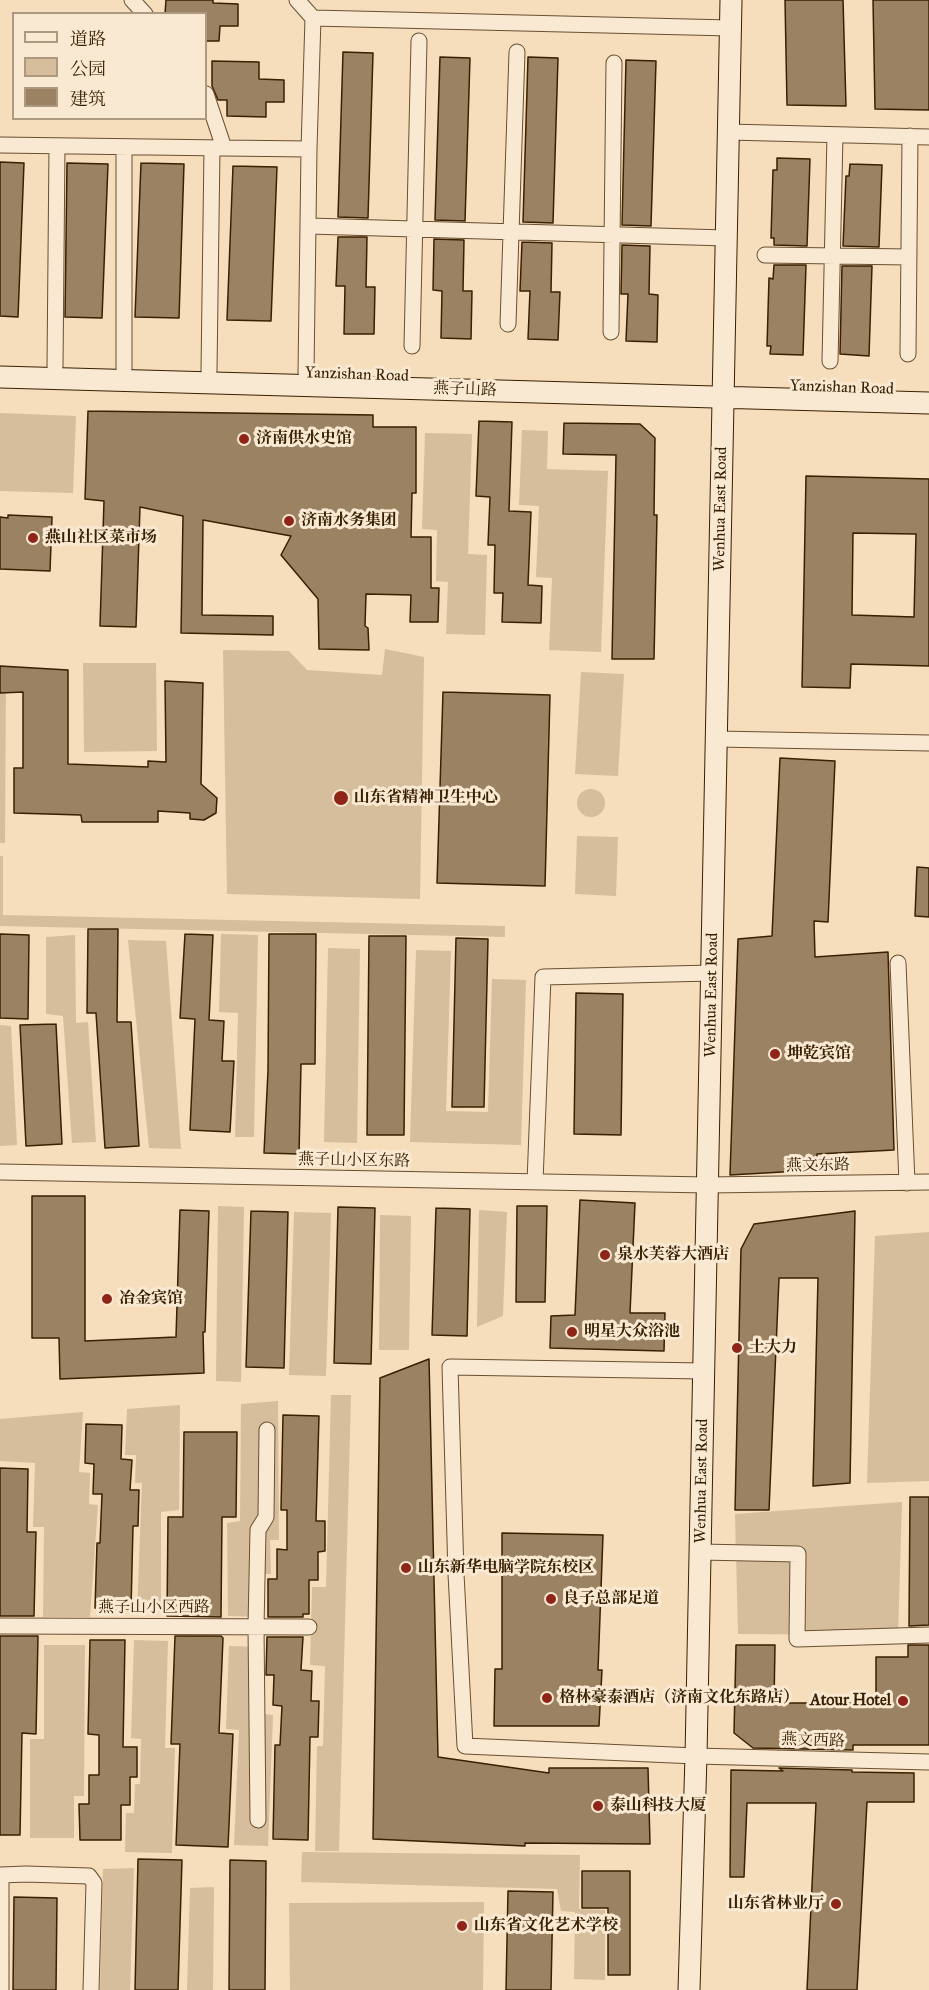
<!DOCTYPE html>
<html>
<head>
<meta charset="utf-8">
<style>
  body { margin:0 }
  #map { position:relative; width:929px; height:1990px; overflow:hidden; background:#f6ddbb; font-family:"IM FELL Great Primer","Noto Serif SC",serif }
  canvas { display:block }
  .legend { position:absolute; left:12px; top:12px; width:195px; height:108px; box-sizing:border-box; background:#f9e9d3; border:2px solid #ac997f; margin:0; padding:8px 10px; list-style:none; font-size:18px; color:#382001 }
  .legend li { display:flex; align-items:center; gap:12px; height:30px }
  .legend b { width:30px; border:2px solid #ac997f }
</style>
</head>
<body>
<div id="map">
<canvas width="929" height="1990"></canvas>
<ul class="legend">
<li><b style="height:8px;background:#f9e9d3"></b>道路</li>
<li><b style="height:16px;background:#d6bd9b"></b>公园</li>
<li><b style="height:16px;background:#9b8262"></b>建筑</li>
</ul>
</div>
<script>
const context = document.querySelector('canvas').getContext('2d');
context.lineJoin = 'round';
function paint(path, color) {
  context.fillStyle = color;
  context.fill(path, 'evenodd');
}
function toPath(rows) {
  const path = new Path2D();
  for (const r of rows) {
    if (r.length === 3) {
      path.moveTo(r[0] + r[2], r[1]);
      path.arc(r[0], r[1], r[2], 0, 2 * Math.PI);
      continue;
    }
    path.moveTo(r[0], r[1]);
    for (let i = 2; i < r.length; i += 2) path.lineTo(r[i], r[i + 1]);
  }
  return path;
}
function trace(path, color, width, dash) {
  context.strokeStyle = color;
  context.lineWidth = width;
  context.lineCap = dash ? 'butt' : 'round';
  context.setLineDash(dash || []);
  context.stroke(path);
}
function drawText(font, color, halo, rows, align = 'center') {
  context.font = font + ' "IM FELL Great Primer","Noto Serif SC",serif';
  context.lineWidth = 6;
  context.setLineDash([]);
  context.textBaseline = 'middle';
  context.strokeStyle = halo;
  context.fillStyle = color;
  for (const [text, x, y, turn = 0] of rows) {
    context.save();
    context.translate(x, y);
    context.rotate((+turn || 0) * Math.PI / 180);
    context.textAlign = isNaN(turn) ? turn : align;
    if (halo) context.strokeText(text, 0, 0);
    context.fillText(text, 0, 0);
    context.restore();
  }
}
const green = toPath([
  [0,413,76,416,73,493,0,491],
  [522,430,548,431,547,469,608,471,601,652,549,650,552,578,536,577,539,506,519,505],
  [425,433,472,434,468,554,487,555,485,635,446,634,448,582,436,581,437,530,422,529],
  [385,649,424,657,420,899,227,894,223,650,289,651,307,670,382,675],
  [83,663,156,663,157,751,84,752],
  [0,670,6,670,5,843,0,843],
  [581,672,624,674,618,776,575,774],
  [591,803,14],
  [577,836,618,837,616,896,575,894],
  [0,856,3,856,3,915,505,926,505,937,0,926],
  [221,934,258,935,254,1137,235,1137,238,1013,219,1012],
  [75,935,76,1023,88,1022,96,1142,72,1143,63,1016,46,1014,46,937],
  [128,940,166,941,181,1149,149,1148],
  [328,948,360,949,357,1143,324,1142],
  [416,950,451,951,446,1111,488,1112,492,979,526,980,521,1145,410,1142],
  [0,1025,11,1026,17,1145,0,1146],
  [218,1206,244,1207,241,1382,216,1381],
  [479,1210,507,1212,503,1316,477,1327],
  [294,1212,331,1213,326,1376,289,1375],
  [380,1215,411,1216,409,1350,379,1350],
  [929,1232,929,1481,867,1483,875,1236],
  [331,1395,351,1395,339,1851,315,1851,317,1746,323,1746,325,1666,310,1665,312,1587,326,1587],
  [278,1401,279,1540,270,1540,271,1574,262,1574,260,1617,228,1616,227,1523,240,1521,241,1404],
  [180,1405,179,1510,161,1512,161,1612,137,1613,142,1483,135,1483,136,1455,125,1455,127,1409],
  [83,1412,79,1472,90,1473,89,1504,98,1505,90,1617,43,1617,44,1527,33,1527,35,1463,0,1461,0,1419],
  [902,1502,898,1635,738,1634,735,1514],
  [134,1640,168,1641,165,1748,175,1748,172,1853,125,1852,126,1813,134,1813,135,1784,140,1784,141,1739,131,1738],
  [44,1645,85,1645,84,1796,74,1796,74,1838,30,1838,30,1739,44,1739],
  [229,1646,259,1647,258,1683,265,1684,264,1714,273,1715,268,1846,234,1845,239,1730,226,1729],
  [302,1852,580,1855,579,1909,605,1910,605,1980,574,1979,575,1912,561,1911,557,1889,301,1882],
  [134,1868,130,1990,100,1990,103,1869],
  [214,1887,213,1990,187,1990,190,1888],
  [484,1902,483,1990,290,1990,289,1903]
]);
const building = toPath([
  [166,0,213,0,213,3,238,4,238,26,220,26,219,41,206,41,206,14,165,14,166,0],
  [785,0,843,0,846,106,787,105,785,0],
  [873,0,929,0,929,110,875,109,873,0],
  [343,52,373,53,368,218,338,217,343,52],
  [440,57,470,58,465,221,435,220,440,57],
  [528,57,558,58,553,223,523,222,528,57],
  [626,60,656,61,651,226,622,225,626,60],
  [212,61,259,62,259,79,284,80,284,102,266,102,266,117,227,116,227,100,218,100,212,86,212,61],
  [777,158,810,159,807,246,774,245,774,238,771,238,773,170,777,170,777,158],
  [0,162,24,163,18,317,0,316,0,162],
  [67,163,108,164,102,318,65,317,67,163],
  [141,163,184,164,179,318,135,317,141,163],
  [850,164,882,165,879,247,843,246,846,176,849,176,850,164],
  [233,166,277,167,271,321,227,320,233,166],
  [338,237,367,237,366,287,375,287,374,334,344,334,345,286,336,286,338,237],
  [434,239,464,240,463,291,472,291,471,339,441,338,442,291,433,290,434,239],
  [522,242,552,243,551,292,560,292,558,340,528,339,530,291,520,291,522,242],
  [622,245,650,246,649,294,658,295,657,342,626,341,628,294,621,294,622,245],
  [774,265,806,265,803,355,770,354,771,346,767,346,769,278,773,279,774,265],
  [842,266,872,266,869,356,840,354,842,266],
  [88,411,373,415,373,427,416,427,416,493,412,493,411,537,431,537,431,588,439,588,438,622,410,622,411,595,366,594,365,626,368,628,369,650,319,649,318,599,281,555,291,536,203,520,202,615,273,616,273,635,181,633,183,516,140,507,136,627,100,626,104,501,85,499,88,411],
  [479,421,512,422,509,511,531,512,528,585,542,586,541,623,502,622,503,593,494,593,495,545,488,545,490,497,476,496,479,421],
  [564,423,640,424,655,438,654,515,657,515,654,659,612,659,616,455,563,454,564,423],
  [806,476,929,479,929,666,851,664,850,688,802,687,806,476],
  [853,533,916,534,914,617,852,615,853,533],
  [8,515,52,517,50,571,0,569,0,517,8,518,8,515],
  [0,666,68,670,68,764,148,767,148,761,166,762,165,681,203,683,201,784,217,798,216,813,204,820,190,819,190,813,158,811,158,822,82,822,81,815,14,813,14,768,23,768,23,692,0,693,0,666],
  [443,692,550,695,545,886,437,883,443,692],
  [780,758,835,761,828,922,814,921,815,957,888,952,894,1150,817,1154,817,1170,730,1175,738,939,772,936,780,758],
  [917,867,929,868,929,917,915,916,917,867],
  [88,929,118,929,117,1022,131,1022,139,1146,105,1148,96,1013,87,1013,88,929],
  [0,934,29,935,28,1019,0,1018,0,934],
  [185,934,213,935,209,1020,224,1021,222,1061,234,1061,230,1132,190,1130,195,1019,180,1018,185,934],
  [269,934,316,934,315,1064,301,1064,299,1154,264,1153,268,1071,269,934],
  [369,936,406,936,404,1135,367,1135,369,936],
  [456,938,488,939,484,1107,452,1107,456,938],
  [576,993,623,994,621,1135,574,1134,576,993],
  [56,1024,62,1144,26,1146,20,1025,56,1024],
  [32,1196,85,1196,85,1341,176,1337,180,1210,209,1211,205,1332,203,1332,204,1373,60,1379,59,1338,32,1338,32,1196],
  [580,1200,635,1203,630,1313,665,1313,664,1351,550,1348,551,1316,575,1315,580,1200],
  [517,1206,547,1206,545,1302,516,1302,517,1206],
  [338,1207,375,1208,371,1364,334,1363,338,1207],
  [436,1208,470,1209,467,1336,432,1335,436,1208],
  [251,1211,288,1212,284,1368,246,1367,251,1211],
  [855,1211,850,1483,813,1486,818,1278,779,1278,769,1510,735,1510,741,1249,754,1224,855,1211],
  [429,1359,438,1757,549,1773,549,1768,648,1768,650,1844,525,1843,525,1846,373,1839,380,1378,429,1359],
  [283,1415,319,1416,316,1521,325,1521,325,1551,318,1552,318,1580,309,1580,309,1614,303,1614,303,1617,268,1617,268,1579,277,1579,277,1549,287,1550,287,1510,281,1510,283,1415],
  [86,1424,122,1425,121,1459,132,1460,130,1490,139,1490,138,1526,133,1526,131,1609,95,1608,97,1543,100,1543,102,1494,93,1494,94,1464,85,1463,86,1424],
  [184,1432,237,1432,236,1517,222,1517,221,1617,167,1616,168,1517,183,1517,184,1432],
  [0,1468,28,1469,27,1532,36,1532,34,1616,0,1616,0,1468],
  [910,1497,929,1497,929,1625,909,1626,910,1497],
  [502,1533,603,1535,598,1670,602,1670,599,1726,494,1726,495,1669,502,1669,502,1533],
  [0,1636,38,1636,36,1734,22,1733,20,1835,0,1835,0,1636],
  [175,1636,221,1636,223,1638,219,1733,233,1734,228,1847,176,1845,180,1744,171,1744,175,1636],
  [267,1637,303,1637,301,1670,312,1671,311,1701,319,1701,318,1737,310,1737,308,1840,273,1839,275,1745,280,1745,282,1706,273,1705,274,1675,266,1675,267,1637],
  [90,1640,125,1640,123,1747,137,1747,137,1777,130,1777,130,1805,121,1805,121,1840,80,1840,79,1804,89,1804,89,1775,99,1775,99,1735,88,1734,90,1640],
  [736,1645,775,1645,774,1703,876,1703,876,1657,908,1657,908,1645,929,1645,929,1745,853,1745,853,1750,753,1748,734,1733,736,1645],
  [779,1768,852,1770,852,1772,914,1773,914,1802,867,1802,857,1990,807,1990,816,1803,747,1803,744,1877,730,1877,731,1770,783,1771,779,1768],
  [138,1859,182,1860,178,1990,135,1990,138,1859],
  [230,1860,266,1861,265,1990,229,1990,230,1860],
  [582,1871,630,1871,630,1975,608,1975,608,1908,582,1908,582,1871],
  [508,1891,553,1892,551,1990,506,1990,508,1891],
  [14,1897,57,1898,56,1990,13,1990,14,1897]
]);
const street = toPath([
  [132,0,145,14],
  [297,0,313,18,730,28],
  [206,94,224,148,309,149],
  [728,132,929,137],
  [0,145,224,148],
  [309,226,726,238],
  [765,255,909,257],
  [508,324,517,52],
  [611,332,614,63],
  [412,346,419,41],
  [908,354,910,136],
  [830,361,835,135],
  [55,367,57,146],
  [124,369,124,147],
  [209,371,212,148],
  [306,373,309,149,313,18],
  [717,739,929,743],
  [898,963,907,1183],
  [0,1172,707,1185,929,1182],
  [535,1182,543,977,712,973],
  [704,1371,450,1367,456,1574,465,1746,696,1756,929,1762],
  [700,1552,798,1554,797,1639,929,1635],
  [0,1626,309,1627],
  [258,1820,256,1627,258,1530,266,1517,267,1430],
  [1,1990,1,1875,26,1874,89,1876,94,1883,91,1990]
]);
const secondary = toPath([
  [0,377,929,403],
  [689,1990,696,1756,731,0]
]);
const markers = [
  [244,439,6,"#8f2418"],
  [289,521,6,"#8f2418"],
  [33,538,6,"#8f2418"],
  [341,798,8,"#8f2418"],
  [775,1054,6,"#8f2418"],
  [605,1255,6,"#8f2418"],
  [107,1299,6,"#8f2418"],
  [572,1332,6,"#8f2418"],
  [737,1348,6,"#8f2418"],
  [406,1568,6,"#8f2418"],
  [551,1599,6,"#8f2418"],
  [547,1698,6,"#8f2418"],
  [903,1701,6,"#8f2418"],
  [598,1806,6,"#8f2418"],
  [836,1904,6,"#8f2418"],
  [462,1926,6,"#8f2418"]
];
const streetNames = [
  ["Yanzishan Road",357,375,2],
  ["Yanzishan Road",842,388,2],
  ["燕子山路",465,390,2],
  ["Wenhua East Road",721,509,-89],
  ["Wenhua East Road",712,995,-89],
  ["燕子山小区东路",354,1161,1],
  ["燕文东路",818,1166,-1],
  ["Wenhua East Road",702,1481,-89],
  ["燕子山小区西路",154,1608],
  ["燕文西路",813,1741,2]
];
const poiNames = [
  ["济南供水史馆",256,439],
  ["济南水务集团",301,521],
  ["燕山社区菜市场",45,538],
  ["山东省精神卫生中心",354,798],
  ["坤乾宾馆",787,1054],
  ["泉水芙蓉大酒店",617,1255],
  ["冶金宾馆",119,1299],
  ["明星大众浴池",584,1332],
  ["土大力",749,1348],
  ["山东新华电脑学院东校区",418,1568],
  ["良子总部足道",563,1599],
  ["格林豪泰酒店（济南文化东路店）",559,1698],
  ["Atour Hotel",891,1701,"right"],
  ["泰山科技大厦",610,1806],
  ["山东省林业厅",824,1904,"right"],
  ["山东省文化艺术学校",474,1926]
];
paint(green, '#d6bd9b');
paint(building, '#9b8262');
trace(building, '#382001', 1.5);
trace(street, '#684f30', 17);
trace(secondary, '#382001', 23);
trace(street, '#f9e9d3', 15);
trace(secondary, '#f9e9d3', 21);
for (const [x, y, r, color] of markers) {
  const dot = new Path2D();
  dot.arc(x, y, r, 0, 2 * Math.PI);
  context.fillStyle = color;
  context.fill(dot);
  trace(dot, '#f9e9d3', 2);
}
drawText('16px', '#382001', '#f9e9d3', streetNames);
drawText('bold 16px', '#382001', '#f9e9d3', poiNames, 'left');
</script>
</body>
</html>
